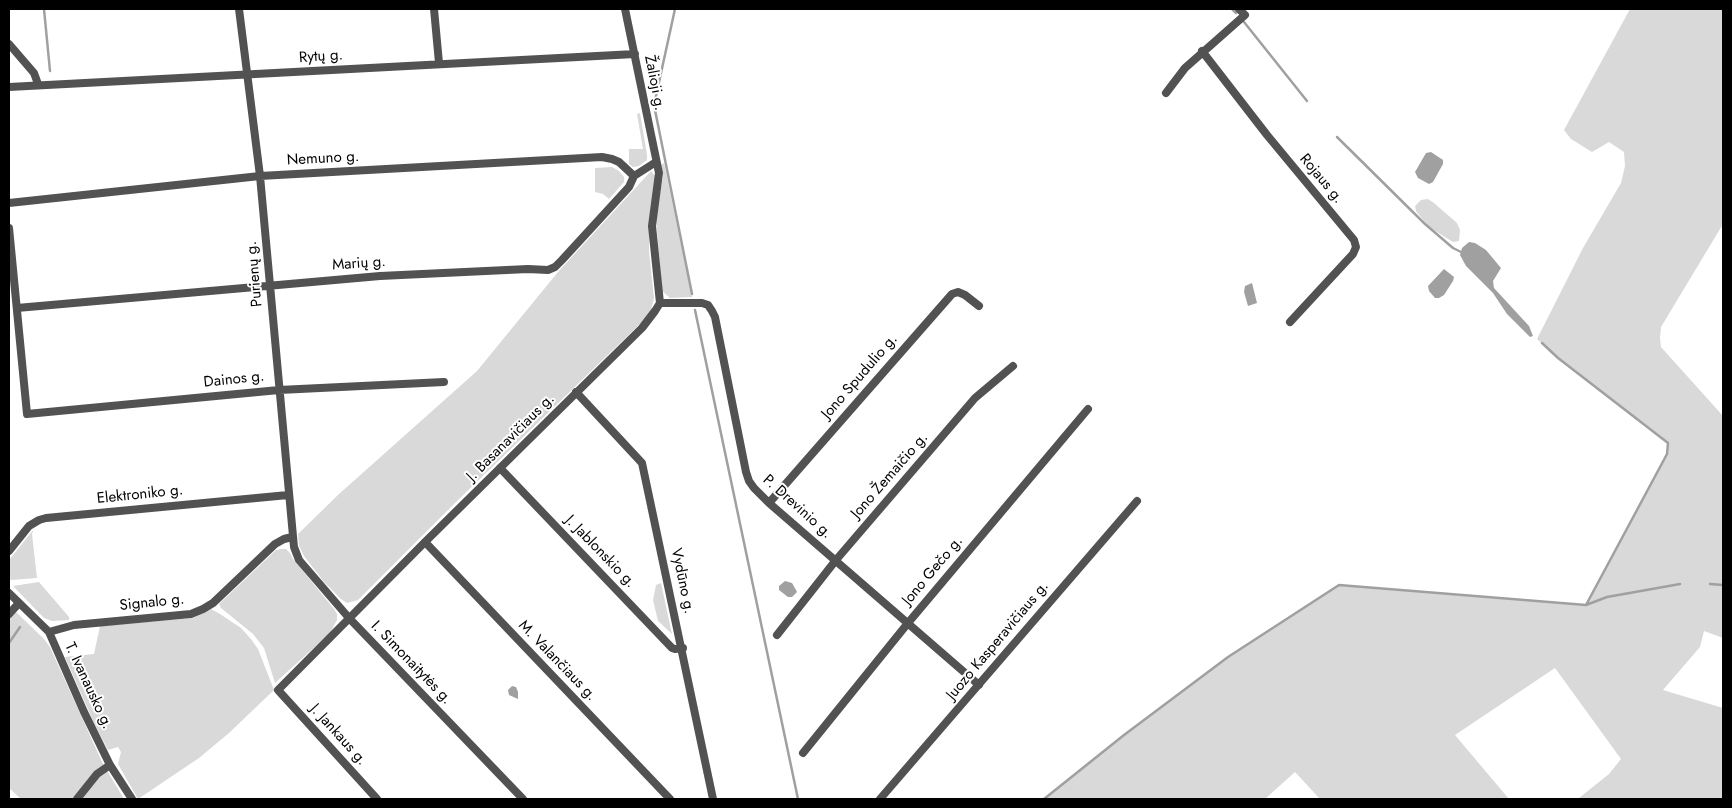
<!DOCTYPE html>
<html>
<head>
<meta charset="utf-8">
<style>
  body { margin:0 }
  #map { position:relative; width:1732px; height:808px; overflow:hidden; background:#fff; font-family:Jost,sans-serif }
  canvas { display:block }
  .frame { position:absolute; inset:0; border:10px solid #000; pointer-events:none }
</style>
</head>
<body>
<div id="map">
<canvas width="1732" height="808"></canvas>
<div class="frame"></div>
</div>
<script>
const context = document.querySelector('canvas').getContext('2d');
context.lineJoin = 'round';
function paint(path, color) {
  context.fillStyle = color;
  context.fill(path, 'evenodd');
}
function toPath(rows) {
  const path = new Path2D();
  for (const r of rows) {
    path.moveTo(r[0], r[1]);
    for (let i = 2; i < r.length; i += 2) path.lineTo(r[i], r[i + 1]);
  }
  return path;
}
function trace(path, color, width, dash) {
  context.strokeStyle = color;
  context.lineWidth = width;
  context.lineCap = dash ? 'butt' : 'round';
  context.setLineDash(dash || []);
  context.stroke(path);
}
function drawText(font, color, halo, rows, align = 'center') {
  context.font = font + ' Jost,sans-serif';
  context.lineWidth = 4;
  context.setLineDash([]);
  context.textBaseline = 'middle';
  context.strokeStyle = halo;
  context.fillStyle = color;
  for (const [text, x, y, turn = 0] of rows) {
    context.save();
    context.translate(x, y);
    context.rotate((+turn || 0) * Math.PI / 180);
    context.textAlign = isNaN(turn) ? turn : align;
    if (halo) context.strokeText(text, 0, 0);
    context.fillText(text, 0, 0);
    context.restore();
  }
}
const green = toPath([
  [1630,9,1723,9,1723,224,1661,327,1660,338,1661,347,1723,416,1723,638,1704,631,1700,647,1663,690,1723,708,1723,799,1573,799,1579,798,1609,774,1621,759,1555,668,1455,735,1509,799,1320,799,1295,772,1265,799,1044,799,1124,735,1228,657,1339,585,1586,605,1667,454,1668,448,1668,443,1663,438,1558,358,1537,339,1583,248,1621,183,1625,166,1624,152,1609,142,1592,152,1571,139,1564,130],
  [640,113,647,155,647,160,639,166,633,167,629,164,629,149,643,149,637,114],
  [664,163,692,297,670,298,662,291,656,218,663,176,661,165],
  [612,167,619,171,624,177,624,182,609,199,603,194,595,192,595,168],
  [651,171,655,176,649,223,649,251,654,298,651,310,647,317,456,502,358,600,347,603,341,599,324,582,304,556,299,546,298,534,339,494,477,371,558,272],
  [1428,199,1434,203,1457,223,1460,230,1459,241,1453,242,1429,227,1416,211,1415,206,1421,200],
  [34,529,32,534,37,578,11,580,9,578,9,560],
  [281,549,286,549,290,553,293,559,334,609,337,614,337,620,330,633,275,683,264,648,253,634,221,608,219,604,276,550],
  [39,582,69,617,69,620,52,621,44,618,13,586],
  [661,583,672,634,658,621,653,600,656,585],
  [211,609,220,614,241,628,251,639,258,649,274,690,229,733,199,758,138,799,118,764,121,752,118,747,108,750,94,723,65,657,94,654,100,626,193,618],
  [16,612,44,639,50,647,102,762,124,799,21,799,9,788,9,619]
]);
const water = toPath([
  [1431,152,1443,160,1443,164,1433,182,1429,184,1418,178,1415,172,1426,153],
  [1469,242,1475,243,1486,250,1501,268,1493,281,1494,288,1529,326,1533,336,1530,337,1507,314,1493,293,1466,266,1460,255,1462,248],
  [1444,269,1454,277,1453,281,1444,295,1439,298,1435,298,1429,291,1428,286],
  [1252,283,1257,303,1248,306,1244,292,1245,286],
  [785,581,792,583,796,590,797,592,792,597,788,597,779,590,779,586],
  [512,686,516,687,518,692,518,699,509,695,508,690]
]);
const stream = toPath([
  [44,9,50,71],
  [675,9,654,105,692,294],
  [1232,9,1236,13],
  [1244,22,1307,101],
  [1337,137,1425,224,1453,248,1461,252],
  [695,310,798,799],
  [1542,343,1558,358,1668,443,1667,454,1586,605],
  [1710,584,1723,585],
  [9,643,20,627],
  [1044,799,1124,735,1228,657,1339,585,1586,605,1607,597,1680,584]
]);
const street = toPath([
  [239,9,260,176,294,547,299,560,349,618,523,799],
  [434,9,439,63],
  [9,44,34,73,38,84],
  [1202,51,1267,135,1354,240,1356,247,1353,254,1290,322],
  [9,87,635,54],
  [1166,93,1185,68,1245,15,1239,9],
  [9,203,260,176,602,157,612,159,619,162,634,176],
  [9,228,27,414,279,390,444,382],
  [660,303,702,303,708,305,712,311,715,317,746,472,749,481,754,488,769,503,979,685],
  [17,308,380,276,528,269,548,270,555,267,562,260,629,187,634,176,656,162],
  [576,392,642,463,713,799],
  [500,468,672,648,675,649,683,648],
  [769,503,952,294,958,292,965,295,979,306],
  [425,542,670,799],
  [9,551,29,526,39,520,46,518,288,495],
  [9,593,49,632,84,712,110,765,132,799],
  [9,614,19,603],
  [49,632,74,625,191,614,203,609,213,603,275,544,284,539,292,537],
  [777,635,836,560,975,398,1013,366],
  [803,753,908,623,1088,409],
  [77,799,97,774,110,765],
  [377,799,278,690,425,542,642,328,655,311,660,303,652,226,659,173,625,9],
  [880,799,1137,501]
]);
const streetNames = [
  ["Rytų g.",321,57,-4],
  ["Žalioji g.",654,83,79],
  ["Nemuno g.",323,159,-3],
  ["Rojaus g.",1321,179,50],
  ["Marių g.",359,264,-4],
  ["Purienų g.",255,274,-95],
  ["Jono Spudulio g.",860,377,-49],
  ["Dainos g.",234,380,-6],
  ["J. Basanavičiaus g.",511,438,-45],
  ["Jono Žemaičio g.",890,476,-49],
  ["Elektroniko g.",140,495,-6],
  ["P. Drevinio g.",797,507,42],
  ["J. Jablonskio g.",600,552,46],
  ["Jono Gečo g.",933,571,-50],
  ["Vydūno g.",682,581,78],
  ["Signalo g.",152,603,-6],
  ["Juozo Kasperavičiaus g.",998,641,-50],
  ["M. Valančiaus g.",557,661,46],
  ["I. Simonaitytės g.",411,663,46],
  ["T. Ivanausko g.",88,686,65],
  ["J. Jankaus g.",338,735,48]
];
paint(green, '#d9d9d9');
paint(water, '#a0a0a0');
trace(stream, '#a0a0a0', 2.5);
trace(street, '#525252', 8);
drawText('15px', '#000', '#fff', streetNames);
</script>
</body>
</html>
